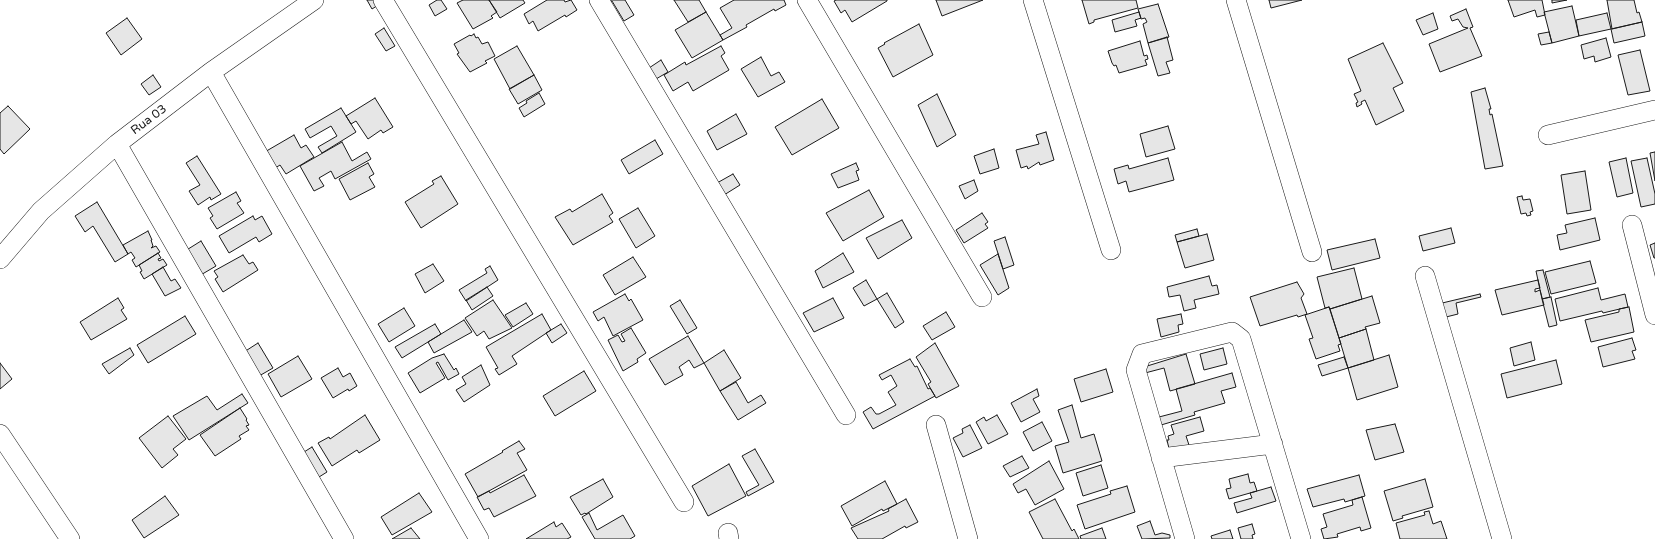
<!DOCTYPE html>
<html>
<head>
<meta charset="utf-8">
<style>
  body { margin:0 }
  canvas { display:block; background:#fff }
</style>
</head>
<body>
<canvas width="1655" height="539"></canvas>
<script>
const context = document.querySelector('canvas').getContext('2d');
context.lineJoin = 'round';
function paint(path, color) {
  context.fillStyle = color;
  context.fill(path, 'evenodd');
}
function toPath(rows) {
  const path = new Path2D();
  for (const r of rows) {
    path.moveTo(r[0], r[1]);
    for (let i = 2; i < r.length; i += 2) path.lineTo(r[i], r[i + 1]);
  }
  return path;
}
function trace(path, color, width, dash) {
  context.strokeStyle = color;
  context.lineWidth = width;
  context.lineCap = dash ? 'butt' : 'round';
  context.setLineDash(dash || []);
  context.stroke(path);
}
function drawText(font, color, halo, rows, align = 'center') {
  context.font = font + ' "Varela Round",sans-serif';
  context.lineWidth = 3;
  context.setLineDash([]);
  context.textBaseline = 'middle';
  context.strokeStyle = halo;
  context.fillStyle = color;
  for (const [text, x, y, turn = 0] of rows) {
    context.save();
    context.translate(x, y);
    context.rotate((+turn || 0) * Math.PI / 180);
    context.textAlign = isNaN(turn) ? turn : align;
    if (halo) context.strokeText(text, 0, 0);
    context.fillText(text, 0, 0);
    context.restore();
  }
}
const building = toPath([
  [367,0,386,0,372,9,367,0],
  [437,0,441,0,447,9,435,16,429,5,437,0],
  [463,0,489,0,497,12,491,16,493,18,473,29,457,3,463,0],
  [489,0,523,0,525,3,500,18,489,0],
  [547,0,564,0,565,2,571,0,577,10,566,17,565,15,538,31,533,21,529,24,524,14,547,0],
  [609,0,625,0,634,15,624,21,612,1,610,2,609,0],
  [674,0,699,0,706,12,688,22,674,0],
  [734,0,784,0,786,5,775,11,774,9,746,25,747,27,723,40,720,35,732,28,720,8,734,0],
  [836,0,887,0,887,1,852,22,845,10,841,13,834,1,836,0],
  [936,0,983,0,942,16,936,0],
  [1082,0,1136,0,1138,8,1094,20,1094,22,1089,24,1082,0],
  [1269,0,1302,0,1271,8,1269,0],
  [1508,0,1542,0,1545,15,1537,17,1535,10,1514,17,1508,0],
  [1552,0,1567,0,1552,3,1552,0],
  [1607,0,1634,0,1637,13,1639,12,1642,22,1612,29,1607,0],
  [1158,4,1169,37,1148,43,1143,24,1147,22,1145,18,1141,19,1138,9,1158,4],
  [1572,6,1579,36,1552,43,1544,12,1572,6],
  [1466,9,1473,27,1470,28,1482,56,1440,72,1429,44,1468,28,1463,27,1458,19,1452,21,1450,16,1466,9],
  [706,12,723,40,692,58,675,30,706,12],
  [1139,12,1141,18,1135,20,1137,26,1115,32,1112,20,1139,12],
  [1433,13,1438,29,1423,35,1416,20,1433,13],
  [1607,13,1611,29,1579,36,1576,20,1607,13],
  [127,18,142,39,121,55,106,33,127,18],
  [1642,22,1645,36,1614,43,1611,29,1642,22],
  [919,24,933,55,893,77,878,48,885,44,884,43,919,24],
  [384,28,395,46,386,51,375,34,384,28],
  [1549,32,1552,43,1541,45,1538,34,1549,32],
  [474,34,476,38,478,37,482,44,488,42,495,56,485,61,487,63,470,72,457,54,459,53,454,44,470,35,471,36,474,34],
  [1167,37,1173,60,1166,62,1170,73,1158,76,1148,43,1167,37],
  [1606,38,1611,57,1595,62,1594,56,1584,59,1581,45,1606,38],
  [1140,41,1144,56,1147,55,1148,59,1145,60,1147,65,1119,73,1116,65,1114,66,1112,63,1108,51,1140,41],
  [1383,43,1403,83,1393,88,1404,111,1376,125,1365,100,1361,102,1362,104,1357,107,1356,103,1358,102,1354,94,1361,91,1348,59,1383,43],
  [517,46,534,75,510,89,494,59,517,46],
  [721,46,725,53,721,56,729,70,693,91,688,82,673,91,664,75,685,62,686,65,721,46],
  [1640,50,1650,91,1628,95,1618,55,1640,50],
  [761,57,771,76,779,72,785,82,758,97,741,69,761,57],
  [661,60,668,72,656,79,649,68,661,60],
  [153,75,161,87,149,95,141,84,153,75],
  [534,75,542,90,518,104,509,89,534,75],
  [1485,88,1491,109,1489,109,1490,115,1492,114,1503,166,1485,169,1471,92,1485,88],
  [539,93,545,104,524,117,519,108,527,103,526,101,539,93],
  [937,94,956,135,937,147,918,105,937,94],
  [375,98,393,127,383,133,381,130,368,139,356,121,351,124,346,116,375,98],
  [822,99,839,128,792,155,775,127,822,99],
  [8,106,30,129,4,154,0,149,0,113,8,106],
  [341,108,356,132,322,153,318,147,337,136,331,126,310,138,305,129,341,108],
  [736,114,747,134,717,150,707,131,736,114],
  [1168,126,1175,149,1146,157,1140,134,1168,126],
  [1046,132,1054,160,1040,165,1039,162,1028,169,1027,166,1021,168,1016,150,1039,144,1036,135,1046,132],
  [294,135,301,148,306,145,314,157,286,174,280,165,272,170,263,153,294,135],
  [655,140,663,154,629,174,621,160,655,140],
  [342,142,352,161,367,152,371,159,335,179,331,171,319,178,324,186,314,191,300,166,342,142],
  [994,149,999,168,980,174,974,156,994,149],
  [1655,152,1655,181,1650,153,1655,152],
  [197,156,221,194,211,200,210,197,198,205,189,191,200,185,186,163,197,156],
  [1168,158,1174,180,1129,192,1126,181,1118,184,1114,169,1128,165,1129,169,1168,158],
  [1626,158,1633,193,1617,197,1609,162,1626,158],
  [1647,158,1655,194,1655,204,1641,207,1631,161,1647,158],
  [368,163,374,174,369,177,375,187,350,200,339,179,368,163],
  [856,163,859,170,856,171,859,180,838,188,831,174,856,163],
  [1585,171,1591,210,1567,214,1561,175,1585,171],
  [733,174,740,185,724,195,717,183,733,174],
  [441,176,458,204,421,228,405,202,434,184,432,181,441,176],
  [974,180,978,191,965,199,959,186,974,180],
  [869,190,884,217,843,241,826,213,869,190],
  [236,192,241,201,237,203,244,213,217,229,210,218,213,216,208,208,236,192],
  [602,194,613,213,609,216,613,222,573,245,555,217,570,209,572,212,602,194],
  [1522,196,1523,200,1530,199,1533,211,1530,212,1531,215,1527,216,1526,213,1521,214,1517,197,1522,196],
  [97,202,128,254,115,262,93,226,85,232,75,216,97,202],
  [638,208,655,236,636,248,619,219,638,208],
  [982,213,988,222,985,224,988,228,964,243,956,230,982,213],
  [253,216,255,220,262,216,272,234,259,242,256,237,229,253,219,236,253,216],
  [1595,218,1600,240,1560,250,1557,235,1567,233,1565,225,1595,218],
  [902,220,912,238,878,259,866,238,902,220],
  [1451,228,1455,243,1423,251,1419,236,1451,228],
  [1197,229,1199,236,1177,242,1175,235,1197,229],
  [148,231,152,240,151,240,153,246,151,248,156,246,160,252,136,267,132,260,135,258,131,252,128,254,123,245,148,231],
  [1207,234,1214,260,1185,268,1177,242,1207,234],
  [1005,237,1014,265,1003,269,994,241,1005,237],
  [1375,239,1380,258,1332,270,1327,250,1375,239],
  [201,241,216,266,199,276,185,251,201,241],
  [1655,243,1655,258,1654,258,1650,245,1655,243],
  [158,253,161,258,158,259,159,261,163,259,167,265,144,279,140,272,142,271,139,265,158,253],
  [843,253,854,272,823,288,815,271,843,253],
  [998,254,1009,288,998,295,980,265,998,254],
  [243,255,249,264,253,262,258,270,223,292,215,279,218,277,214,271,243,255],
  [633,257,646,277,615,295,603,275,633,257],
  [1590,261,1596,283,1551,294,1545,272,1590,261],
  [433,264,444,281,425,293,415,274,433,264],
  [490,266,498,280,466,301,459,290,487,273,485,269,490,266],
  [163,267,171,281,175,279,181,288,165,296,152,274,163,267],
  [1354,268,1362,299,1330,309,1329,307,1325,308,1317,277,1354,268],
  [1543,270,1550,297,1542,299,1536,271,1543,270],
  [1209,276,1212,286,1217,285,1219,294,1194,300,1196,308,1184,311,1180,295,1169,297,1167,287,1209,276],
  [866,280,877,299,864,306,853,288,866,280],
  [1538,280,1540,288,1535,289,1535,292,1540,290,1544,305,1502,315,1495,290,1538,280],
  [1297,282,1304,294,1301,298,1307,314,1298,317,1297,315,1260,326,1250,297,1297,282],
  [487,287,493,296,472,310,466,300,487,287],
  [1598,288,1601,300,1625,294,1628,307,1603,313,1602,311,1560,321,1555,299,1598,288],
  [887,293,904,322,895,328,877,299,887,293],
  [625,294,629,301,631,299,643,320,613,336,604,317,598,321,593,312,625,294],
  [1480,294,1481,297,1456,303,1458,314,1442,318,1438,304,1480,294],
  [1372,296,1380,323,1365,327,1366,329,1339,338,1330,309,1372,296],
  [1551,297,1557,325,1549,327,1542,299,1551,297],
  [118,298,124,308,121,310,127,319,91,340,80,322,118,298],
  [833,298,844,318,814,332,803,313,833,298],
  [493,300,512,328,489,339,484,331,477,336,465,318,493,300],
  [680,300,697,328,687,334,670,306,680,300],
  [526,303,533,314,513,327,505,315,526,303],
  [1329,307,1341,344,1338,345,1340,351,1316,359,1309,339,1313,338,1305,315,1329,307],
  [1629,307,1634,332,1591,342,1585,320,1619,312,1619,309,1629,307],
  [404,308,415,326,389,342,378,324,404,308],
  [946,312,955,327,932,340,923,326,946,312],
  [542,314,551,330,512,356,517,364,499,375,495,369,498,368,486,347,542,314],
  [1181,314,1183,324,1178,325,1179,332,1161,337,1157,319,1181,314],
  [185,316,196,334,148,363,137,345,185,316],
  [464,320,472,332,434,353,428,342,464,320],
  [435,324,441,334,402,358,395,347,435,324],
  [561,324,567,333,552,343,546,333,561,324],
  [631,328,646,353,637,359,638,362,623,371,608,340,618,335,622,342,625,341,621,334,631,328],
  [1366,329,1374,360,1348,368,1339,338,1366,329],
  [688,336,704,363,694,368,689,360,679,367,683,375,665,385,649,359,688,336],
  [1632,338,1636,350,1632,351,1635,359,1603,367,1598,347,1632,338],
  [1531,342,1535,360,1514,366,1510,348,1531,342],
  [258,343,273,368,259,376,244,352,258,343],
  [935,343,959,386,936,398,928,384,931,382,916,357,935,343],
  [130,348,134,355,109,374,102,364,130,348],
  [1223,348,1227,364,1204,370,1200,354,1223,348],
  [724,350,741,378,720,391,704,363,724,350],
  [444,354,454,370,456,368,459,374,448,380,438,362,436,363,445,378,420,393,408,373,432,358,444,354],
  [1186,354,1195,384,1170,391,1164,368,1145,373,1144,367,1186,354],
  [1389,355,1398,387,1357,400,1348,368,1389,355],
  [298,356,312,379,281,397,268,374,298,356],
  [1344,357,1348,368,1322,376,1318,365,1344,357],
  [910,359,915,367,917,366,928,389,930,388,935,396,873,429,863,412,871,407,876,414,879,414,896,405,888,392,897,386,891,375,882,380,879,375,910,359],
  [1556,360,1562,384,1507,398,1501,374,1556,360],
  [0,363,12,379,0,389,0,363],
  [481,365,490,385,464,402,456,390,466,384,462,377,481,365],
  [338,368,343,377,350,373,357,386,349,391,348,389,333,398,321,378,338,368],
  [1106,369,1113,392,1081,402,1074,379,1106,369],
  [584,371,596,391,555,416,543,396,584,371],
  [1232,373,1236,387,1221,391,1225,403,1194,412,1195,415,1161,425,1159,417,1182,411,1176,389,1232,373],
  [736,382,748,403,761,395,766,403,738,420,720,391,736,382],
  [1037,389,1039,396,1033,399,1040,412,1021,422,1011,403,1037,389],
  [242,394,248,403,189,440,173,416,207,396,217,410,242,394],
  [1072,405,1081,438,1094,434,1102,461,1063,473,1055,446,1069,442,1058,410,1072,405],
  [240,408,247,419,246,420,249,425,246,426,249,430,239,436,241,439,215,456,200,435,240,408],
  [365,415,380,440,359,453,357,450,332,466,318,443,329,437,330,439,365,415],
  [997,415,1008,434,988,444,976,422,984,417,986,421,997,415],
  [168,416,186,439,173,449,178,455,162,468,139,438,168,416],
  [1200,417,1204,431,1186,436,1190,448,1170,453,1167,440,1169,440,1168,436,1174,434,1171,425,1200,417],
  [1042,422,1052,441,1033,451,1023,432,1042,422],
  [1395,424,1404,452,1375,460,1366,430,1395,424],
  [970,425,982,448,963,457,953,438,963,433,962,429,970,425],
  [519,441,525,449,517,453,527,470,478,497,465,474,503,452,502,451,519,441],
  [312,447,327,472,319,477,304,452,312,447],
  [755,449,774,482,748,496,746,492,759,485,742,456,755,449],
  [1022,456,1029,468,1010,477,1003,466,1022,456],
  [1049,461,1064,489,1035,505,1026,489,1018,493,1013,484,1049,461],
  [729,464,746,496,708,516,692,486,729,464],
  [1101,465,1108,488,1083,496,1076,473,1101,465],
  [1248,474,1250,483,1254,482,1257,491,1229,499,1226,489,1231,488,1229,479,1248,474],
  [524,475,536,496,494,517,489,508,484,510,477,497,489,491,490,493,524,475],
  [1359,475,1365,496,1345,502,1344,499,1313,507,1307,489,1359,475],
  [603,479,613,497,586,514,585,513,581,515,570,497,603,479],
  [1425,479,1433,507,1402,516,1403,518,1393,521,1384,491,1425,479],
  [885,481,897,504,883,511,882,509,852,526,841,506,885,481],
  [1127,486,1135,512,1085,529,1077,505,1111,494,1110,491,1127,486],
  [1271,487,1276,501,1237,513,1234,503,1252,498,1250,493,1271,487],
  [419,493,432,512,392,535,381,517,419,493],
  [165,496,179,515,144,538,132,520,165,496],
  [1362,497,1371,528,1361,531,1360,527,1337,534,1338,537,1324,539,1321,529,1327,527,1323,514,1353,505,1352,500,1362,497],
  [906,499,918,522,906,528,905,526,882,539,858,539,851,528,889,511,888,509,906,499],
  [1055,499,1072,531,1074,529,1079,539,1043,539,1029,512,1055,499],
  [1429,511,1433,524,1441,521,1447,539,1400,539,1396,523,1425,515,1424,512,1429,511],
  [589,513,597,530,623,515,635,536,630,539,595,539,582,517,589,513],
  [1150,521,1155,535,1162,533,1170,535,1170,538,1142,539,1137,526,1150,521],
  [554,522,556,527,562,523,571,537,567,539,526,539,554,522],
  [1252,524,1255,534,1252,535,1253,539,1241,539,1238,528,1252,524],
  [411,528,420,539,392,539,411,528],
  [1102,528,1106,539,1081,539,1080,536,1102,528],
  [1230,530,1233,539,1212,539,1211,536,1230,530]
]);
const minor = toPath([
  [383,0,684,502],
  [599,0,846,415],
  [807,0,982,297],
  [1033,0,1111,250],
  [1236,0,1312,252],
  [211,72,479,539],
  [1548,135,1655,110],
  [117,144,344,539],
  [1632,225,1655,315],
  [0,259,41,211,117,144,211,72,314,0],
  [1425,276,1502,539],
  [936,425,968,539],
  [0,434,70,539],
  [1161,458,1273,444],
  [728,533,729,539],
  [1185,539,1136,370,1142,354,1232,332,1241,339,1301,539]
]);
const streetNames = [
  ["Rua 03",149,120,-37]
];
paint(building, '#e6e6e6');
trace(building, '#1a1a1a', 1);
trace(minor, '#1a1a1a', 20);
trace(minor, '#fff', 19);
drawText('12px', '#1a1a1a', '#fff', streetNames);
</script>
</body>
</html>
